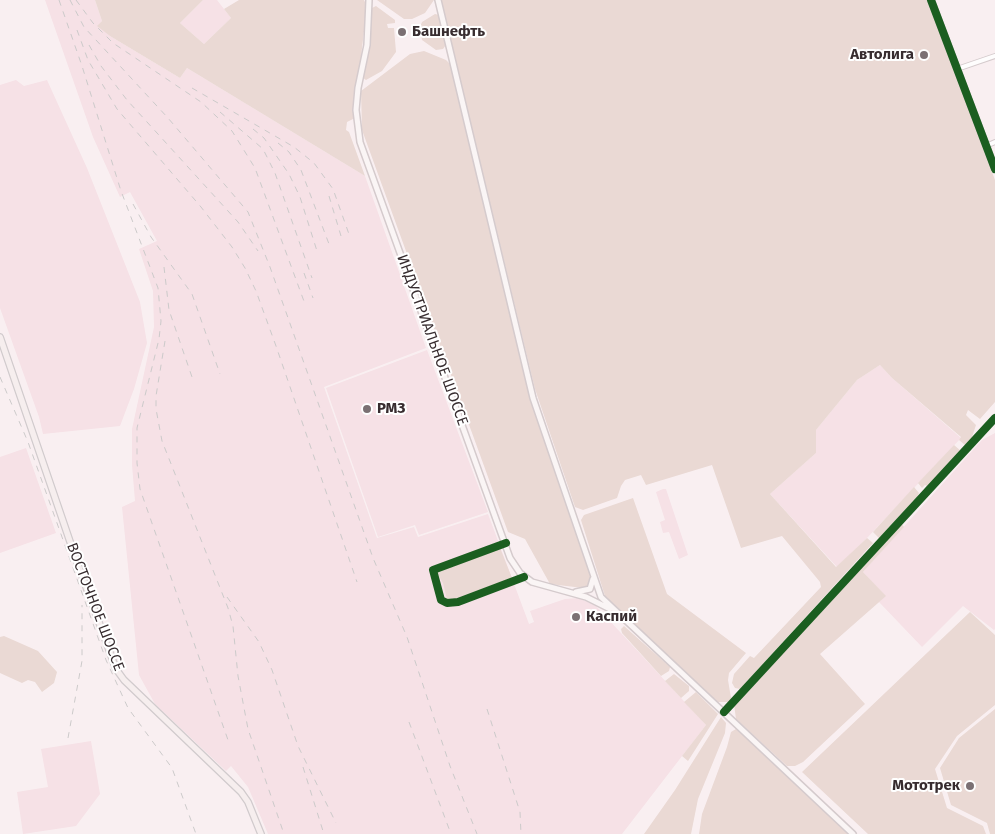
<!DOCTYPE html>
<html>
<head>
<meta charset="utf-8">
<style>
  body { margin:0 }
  canvas { display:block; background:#f9eff1 }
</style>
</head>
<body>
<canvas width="995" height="834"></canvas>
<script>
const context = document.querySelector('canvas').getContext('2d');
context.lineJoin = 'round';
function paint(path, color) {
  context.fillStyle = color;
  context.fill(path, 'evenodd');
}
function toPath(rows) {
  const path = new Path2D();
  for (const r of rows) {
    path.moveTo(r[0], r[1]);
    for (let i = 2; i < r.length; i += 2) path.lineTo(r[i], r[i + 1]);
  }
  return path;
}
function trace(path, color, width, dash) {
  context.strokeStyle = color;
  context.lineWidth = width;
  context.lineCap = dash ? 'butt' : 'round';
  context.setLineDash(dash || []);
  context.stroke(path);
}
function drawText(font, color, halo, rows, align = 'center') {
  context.font = font + ' "Fira Sans",sans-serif';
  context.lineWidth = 4;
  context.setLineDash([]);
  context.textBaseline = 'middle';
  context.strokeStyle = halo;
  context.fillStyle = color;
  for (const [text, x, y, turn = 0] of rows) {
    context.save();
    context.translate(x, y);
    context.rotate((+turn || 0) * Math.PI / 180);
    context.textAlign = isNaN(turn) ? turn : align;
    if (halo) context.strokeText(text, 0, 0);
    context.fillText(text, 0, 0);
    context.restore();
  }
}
const built = toPath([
  [45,0,95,0,102,21,98,26,110,36,180,78,187,68,365,176,426,348,324,387,377,538,414,527,418,537,488,514,529,624,534,622,530,611,565,599,579,598,596,606,706,725,622,834,268,834,248,787,231,766,226,771,155,704,139,675,122,507,135,501,132,465,132,429,154,327,153,291,139,249,157,241,130,192,120,197,93,137],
  [203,0,217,0,231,18,204,44,180,23],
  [16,80,24,86,47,80,87,168,140,302,147,343,134,389,120,426,43,434,39,417,0,308,0,85],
  [427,350,488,512,419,535,415,525,378,537,326,388],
  [880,365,892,378,961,438,867,538,837,567,770,494,816,453,816,430,857,380],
  [995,433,995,629,994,630,963,606,922,647,879,602,885,596,863,572,982,440],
  [26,448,56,533,0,553,0,457],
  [663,489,666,489,688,555,679,559,669,532,663,533,660,522,665,520,656,492],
  [91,741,100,794,76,826,23,834,17,792,48,787,41,749]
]);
const green = toPath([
  [95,0,203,0,180,23,204,44,231,18,224,9,239,0,364,0,367,6,355,107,353,119,347,122,346,130,349,132,365,176,187,68,180,78,110,36,97,26,102,21],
  [377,0,434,0,425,13,412,19,404,19],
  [441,0,928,0,995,180,995,402,980,419,968,410,966,415,976,425,971,440,965,445,959,440,961,437,892,378,880,365,857,380,816,430,816,453,770,494,836,567,867,538,873,543,740,689,735,688,732,683,734,674,750,656,754,658,821,587,820,582,782,536,741,548,712,465,646,485,641,475,625,480,621,486,617,498,583,510,575,507,535,389],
  [376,6,395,20,395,23,387,24,388,28,394,28,396,52,382,71,366,80,363,78,372,8],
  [435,14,439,15,446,45,443,49,436,50,422,40,420,27,422,22],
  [424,51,446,60,450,64,530,396,591,575,589,586,583,588,550,584,525,539,508,532,362,130,361,91,410,54],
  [954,445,961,451,927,486,925,485,922,488,918,483],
  [914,487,919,493,917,497,879,538,873,532],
  [633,498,667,594,746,653,729,673,728,680,731,698,729,702,718,702,712,697,605,596,581,520,584,515],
  [901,523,904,527,863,572,886,596,820,654,865,704,803,762,795,766,787,766,736,719,734,704],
  [500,548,512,578,451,600,447,599,443,583,436,571],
  [970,612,995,635,995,705,957,736,935,769,947,808,983,826,986,834,868,834,802,772],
  [624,626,670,667,669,671,661,676,622,633,621,629],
  [4,636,38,651,57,672,54,683,42,692,35,682,28,680,22,683,0,673,0,637],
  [674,674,689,686,689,691,681,698,665,681],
  [696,692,718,714,688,761,682,756,706,725,684,702],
  [995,709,995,834,990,834,987,823,951,805,940,768,959,738],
  [721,717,726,723,725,733,698,799,691,834,644,834,675,790],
  [736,729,749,740,849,834,699,834,702,814,727,747,731,732]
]);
const street = toPath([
  [957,69,995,56],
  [986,146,995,142],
  [506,543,433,570,441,600,447,603,458,602,524,577],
  [724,712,995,418]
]);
const secondary = toPath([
  [369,0,367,45,358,88,356,110,360,142,510,558,520,573,532,582,586,597,610,609],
  [438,0,533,398,601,597,853,834],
  [931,0,995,169],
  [576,592,590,589,593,579]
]);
const primary = toPath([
  [0,337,77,562,116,669,124,680,241,792,248,802,261,834]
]);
const rail = toPath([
  [59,0,82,66,121,191,158,288,161,321,159,339,137,428,137,463,140,489,228,740],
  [70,0,84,27,168,118,248,212,270,267,373,558,407,637,450,766,477,834],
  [76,0,93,23,113,43,201,102,232,131,255,168,305,304],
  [77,30,88,60,117,109,201,207,232,247,245,268,256,291,276,346,357,582],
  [89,45,101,66,127,100,238,222,258,251],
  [192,88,294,147,314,163,333,189,350,237],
  [220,112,263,149,275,173,312,278],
  [253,129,264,138,289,174,300,197,317,251],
  [278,143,289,152,301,170,329,244],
  [329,196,341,236],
  [133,204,151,237,192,294,220,374],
  [164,267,169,310,192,377],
  [304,273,313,298],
  [165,341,156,396,156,409,162,441,228,608,233,626,238,676,248,729,284,834],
  [0,377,28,442,106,660,128,708,172,768,196,834],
  [227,597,259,642,272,670,298,746,336,823],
  [487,709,520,812,521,834],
  [409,722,451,834],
  [68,738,82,661,82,605],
  [303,767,323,831]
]);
const cycleway = toPath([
  [931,0,995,169],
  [506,543,433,570,441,600,447,603,458,602,524,577],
  [724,712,995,418]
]);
const markers = [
  [402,32,5,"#7b7073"],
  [924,55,5,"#7b7073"],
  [367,409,5,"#7b7073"],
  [576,617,5,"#7b7073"],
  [970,786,5,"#7b7073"]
];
const poiNames = [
  ["Башнефть",412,32],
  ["Автолига",914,55,"right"],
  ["РМЗ",377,409],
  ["Каспий",586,617],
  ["Мототрек",960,786,"right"]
];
const streetNames = [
  ["ИНДУСТРИАЛЬНОЕ ШОССЕ",432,340,70],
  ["ВОСТОЧНОЕ ШОССЕ",95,607,69]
];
paint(built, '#f6e1e6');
paint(green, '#ead9d4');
trace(street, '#d5cbcd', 6);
trace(secondary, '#d5cbcd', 8);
trace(primary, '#d1cbcd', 8);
trace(street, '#fefdfd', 4);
trace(secondary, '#faf5f5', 5);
trace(primary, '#f6eeee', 5.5);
trace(rail, '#cccaca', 1, [6, 6]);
trace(cycleway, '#1b5e20', 8);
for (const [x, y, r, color] of markers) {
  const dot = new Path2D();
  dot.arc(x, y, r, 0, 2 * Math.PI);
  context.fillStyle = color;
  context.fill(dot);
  trace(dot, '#fff', 2);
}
drawText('bold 15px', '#372c2f', '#fff', poiNames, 'left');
drawText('15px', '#372c2f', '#fff', streetNames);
</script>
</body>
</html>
